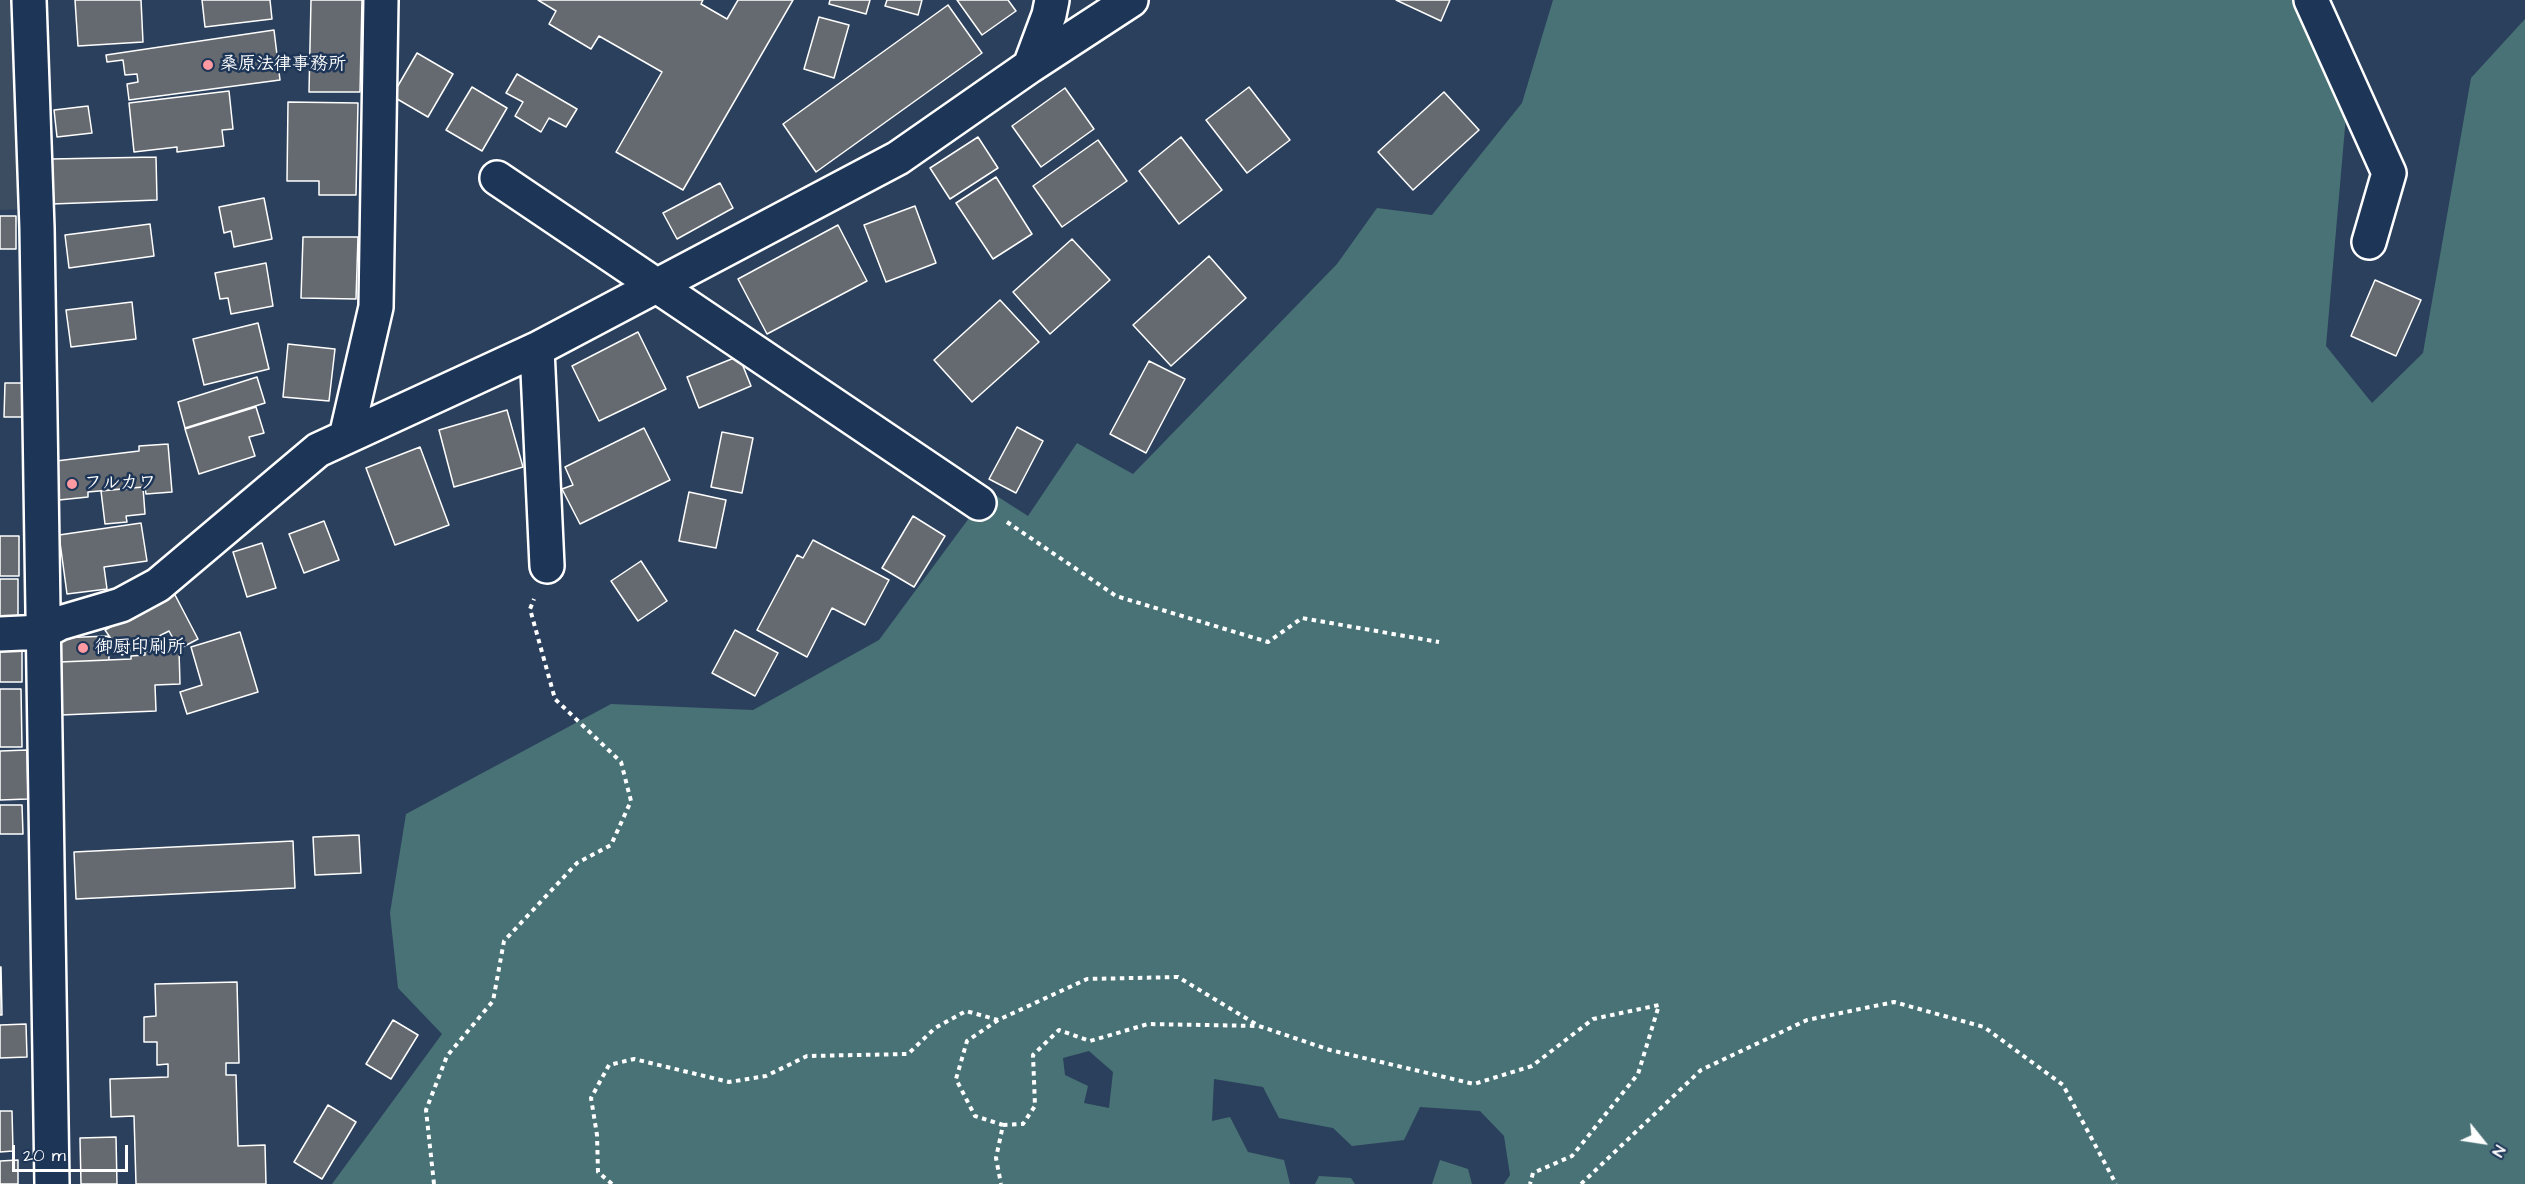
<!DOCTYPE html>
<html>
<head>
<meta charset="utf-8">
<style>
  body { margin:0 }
  #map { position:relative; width:2525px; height:1184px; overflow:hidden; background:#2b405c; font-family:"Architects Daughter",sans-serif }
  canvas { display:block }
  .north { position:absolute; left:2453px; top:1112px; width:60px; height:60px; -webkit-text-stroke:4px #1d3557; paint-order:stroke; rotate:120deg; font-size:16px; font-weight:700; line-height:24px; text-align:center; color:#fff }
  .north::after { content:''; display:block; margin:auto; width:21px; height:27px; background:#fff; clip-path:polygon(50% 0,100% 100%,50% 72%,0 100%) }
  .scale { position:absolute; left:12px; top:1145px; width:116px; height:27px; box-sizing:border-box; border:3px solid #fff; border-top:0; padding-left:8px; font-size:18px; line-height:21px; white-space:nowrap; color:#fff; -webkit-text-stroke:4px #1d3557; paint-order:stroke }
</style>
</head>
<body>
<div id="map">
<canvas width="2525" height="1184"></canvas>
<div class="north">N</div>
<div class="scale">20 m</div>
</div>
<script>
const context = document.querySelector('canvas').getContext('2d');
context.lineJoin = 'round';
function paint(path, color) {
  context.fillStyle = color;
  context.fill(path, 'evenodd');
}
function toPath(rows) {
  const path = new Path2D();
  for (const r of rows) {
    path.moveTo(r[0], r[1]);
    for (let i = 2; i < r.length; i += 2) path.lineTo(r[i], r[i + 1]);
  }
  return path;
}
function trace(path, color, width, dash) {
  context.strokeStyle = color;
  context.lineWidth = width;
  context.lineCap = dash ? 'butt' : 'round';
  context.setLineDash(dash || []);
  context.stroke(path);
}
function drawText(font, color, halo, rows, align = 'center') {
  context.font = font + ' "Architects Daughter","Klee One",sans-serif';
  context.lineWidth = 5;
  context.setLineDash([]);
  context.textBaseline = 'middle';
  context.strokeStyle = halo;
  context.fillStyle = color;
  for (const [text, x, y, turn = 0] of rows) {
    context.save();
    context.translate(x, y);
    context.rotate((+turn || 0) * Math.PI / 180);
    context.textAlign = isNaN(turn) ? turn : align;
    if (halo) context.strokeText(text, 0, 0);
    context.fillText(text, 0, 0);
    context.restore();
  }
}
const built = toPath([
  [0,0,17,0,23,209,0,210]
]);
const green = toPath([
  [1553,0,2315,0,2349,81,2326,346,2372,403,2423,353,2471,78,2525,19,2525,1184,1504,1184,1510,1175,1504,1136,1480,1111,1420,1107,1404,1140,1352,1146,1333,1128,1279,1118,1263,1087,1214,1079,1212,1121,1230,1117,1248,1152,1284,1160,1290,1184,332,1184,442,1034,398,988,390,913,406,814,611,704,753,710,879,640,989,491,1028,516,1077,443,1133,474,1337,264,1377,208,1432,215,1522,103],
  [1089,1051,1113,1072,1109,1108,1084,1103,1088,1086,1065,1075,1063,1058],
  [1440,1160,1468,1169,1472,1184,1432,1184],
  [1319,1176,1351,1178,1355,1184,1315,1184]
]);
const building = toPath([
  [75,0,141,0,143,42,78,46,75,0],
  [202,0,270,0,272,19,205,27,202,0],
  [311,0,362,0,360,92,309,92,311,0],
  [538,0,703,0,701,4,727,19,738,0,793,0,683,190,616,152,662,72,599,36,591,49,549,24,556,11,538,0],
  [830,0,870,0,866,14,829,4,830,0],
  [887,0,922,0,918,15,885,6,887,0],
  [957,0,1008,0,1016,11,982,35,957,0],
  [1396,0,1450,0,1441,21,1396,0],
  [948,5,982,53,816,172,783,124,948,5],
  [819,17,849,25,834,78,804,69,819,17],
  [274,30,280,80,129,100,127,84,138,82,137,74,125,75,123,60,107,62,106,55,274,30],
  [417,53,453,74,428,117,392,96,417,53],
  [517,74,577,109,566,127,549,118,541,132,515,116,523,102,506,93,517,74],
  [472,87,507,108,482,151,446,130,472,87],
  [1249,87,1290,140,1247,173,1206,120,1249,87],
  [1065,88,1094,129,1041,167,1012,126,1065,88],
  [229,91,233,129,222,130,224,146,177,152,177,147,134,152,129,103,229,91],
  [1444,92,1479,130,1413,190,1378,152,1444,92],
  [288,102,358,103,356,195,319,195,319,181,287,181,288,102],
  [88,106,92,133,57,137,54,110,88,106],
  [978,137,998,168,950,199,930,168,978,137],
  [1181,137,1222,190,1179,224,1139,171,1181,137],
  [1098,140,1127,181,1062,227,1033,186,1098,140],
  [156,157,157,200,52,204,51,159,156,157],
  [996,177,1032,234,993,259,956,203,996,177],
  [720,183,733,208,677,239,663,213,720,183],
  [264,198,272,239,234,247,231,231,224,233,219,207,264,198],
  [915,206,936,263,886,282,864,225,915,206],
  [0,216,16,216,16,249,0,249,0,216],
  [150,224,154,256,69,268,65,235,150,224],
  [838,225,867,281,767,334,738,279,838,225],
  [303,237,358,237,356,299,301,298,303,237],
  [1072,239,1110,280,1050,334,1013,292,1072,239],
  [1209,256,1246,298,1171,366,1133,325,1209,256],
  [266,263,273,306,231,314,228,298,220,299,215,273,266,263],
  [2375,280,2421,300,2396,356,2351,336,2375,280],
  [1000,300,1039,342,972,402,934,360,1000,300],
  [132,302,136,339,71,347,66,310,132,302],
  [258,323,269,369,204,385,193,339,258,323],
  [638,332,666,389,599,421,572,366,638,332],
  [288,344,335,349,329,401,283,397,288,344],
  [739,356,751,386,699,408,687,377,739,356],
  [1149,361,1185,379,1146,453,1110,434,1149,361],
  [257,377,265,403,185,428,178,402,257,377],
  [5,383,25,383,24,417,4,417,5,383],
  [256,407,264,433,249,437,255,456,199,474,185,429,256,407],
  [507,410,523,467,454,487,439,430,507,410],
  [1017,427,1043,441,1016,493,989,479,1017,427],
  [644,428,670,480,580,524,562,489,573,485,565,467,644,428],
  [722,432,753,438,742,493,711,487,722,432],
  [168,444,172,492,146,494,145,487,143,487,88,492,88,497,59,500,56,461,139,451,139,446,168,444],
  [420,447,449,525,395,545,366,468,420,447],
  [143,487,145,514,126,516,127,522,105,524,101,491,143,487],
  [689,492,726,500,716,548,679,541,689,492],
  [913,516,945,536,914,587,882,568,913,516],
  [324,521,339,560,304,573,289,534,324,521],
  [141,523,147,561,104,567,107,589,67,594,59,535,141,523],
  [0,536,19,536,19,576,0,576,0,536],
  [813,540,889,580,865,625,832,608,807,657,757,630,797,555,803,558,813,540],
  [262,543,276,588,247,597,233,552,262,543],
  [641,561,667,601,638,621,611,581,641,561],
  [0,579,18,579,18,617,0,617,0,579],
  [174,593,198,639,179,649,169,631,122,655,105,630,174,593],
  [735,630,778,653,755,696,712,673,735,630],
  [240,632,258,692,187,714,180,692,202,685,191,647,240,632],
  [108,636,109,660,60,662,59,638,108,636],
  [0,650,22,650,22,682,0,682,0,650],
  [179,650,180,684,155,685,156,711,61,715,60,662,131,659,131,656,145,655,145,651,179,650],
  [0,689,21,689,22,747,0,747,0,689],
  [27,750,28,799,0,800,0,751,27,750],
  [0,805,22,805,23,834,0,834,0,805],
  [359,835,361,873,315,875,313,837,359,835],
  [293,841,295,888,76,899,74,852,293,841],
  [1,967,2,1015,0,1015,0,967,1,967],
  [237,982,239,1063,226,1063,226,1075,236,1075,238,1146,265,1145,266,1184,136,1184,134,1116,111,1117,110,1079,168,1077,168,1064,157,1065,157,1042,144,1042,144,1017,156,1016,155,984,237,982],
  [393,1020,418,1035,391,1079,366,1064,393,1020],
  [26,1024,27,1057,0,1058,0,1025,26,1024],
  [328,1105,356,1122,322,1179,294,1162,328,1105],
  [0,1111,12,1111,13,1151,0,1152,0,1111],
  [116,1137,117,1184,81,1184,80,1138,116,1137],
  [18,1160,18,1184,0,1184,0,1161,18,1160]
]);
const path = toPath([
  [1007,522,1116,596,1268,642,1302,618,1439,642],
  [998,1020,967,1041,956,1079,975,1116,1003,1125,996,1158,1001,1184],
  [1003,1125,1023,1124,1035,1106,1033,1055,1059,1030,1090,1041,1148,1024,1258,1026],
  [434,1184,426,1110,447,1056,493,1001,504,941,577,863,611,845,631,801,621,762,555,699,530,609,534,599],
  [612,1184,598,1172,597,1135,591,1098,609,1065,634,1059,729,1082,766,1076,807,1056,908,1054,935,1028,966,1011,998,1020,1087,979,1178,977,1259,1026,1330,1050,1474,1084,1532,1066,1593,1019,1659,1005,1638,1074,1572,1156,1533,1173,1530,1184],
  [1581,1184,1701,1070,1807,1020,1894,1002,1984,1027,2063,1085,2116,1184]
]);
const minor = toPath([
  [29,0,37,228,52,1184],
  [2311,0,2389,173,2369,242],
  [1030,66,1049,15,1052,0],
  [497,178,979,503],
  [537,349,547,566],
  [346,437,376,307,381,0],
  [0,634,43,632,60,623,121,605,158,585,318,450,537,349,898,158,1030,66,1131,0]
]);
const markers = [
  [208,65,6,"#ff9aa2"],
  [72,484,6,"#ff9aa2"],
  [83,648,6,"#ff9aa2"]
];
const poiNames = [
  ["桑原法律事務所",220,65],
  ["フルカワ",84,484],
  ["御厨印刷所",95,648]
];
paint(built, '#3c4d62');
paint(green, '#497276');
paint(building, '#656a70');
trace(building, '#fff', 1.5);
trace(minor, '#fff', 38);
trace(path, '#fff', 4, [4.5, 4.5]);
trace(minor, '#1d3557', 33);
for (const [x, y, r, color] of markers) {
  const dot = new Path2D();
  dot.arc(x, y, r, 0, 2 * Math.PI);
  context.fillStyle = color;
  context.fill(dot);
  trace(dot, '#1d3557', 2);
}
drawText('bold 18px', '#fff', '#1d3557', poiNames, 'left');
</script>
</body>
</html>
